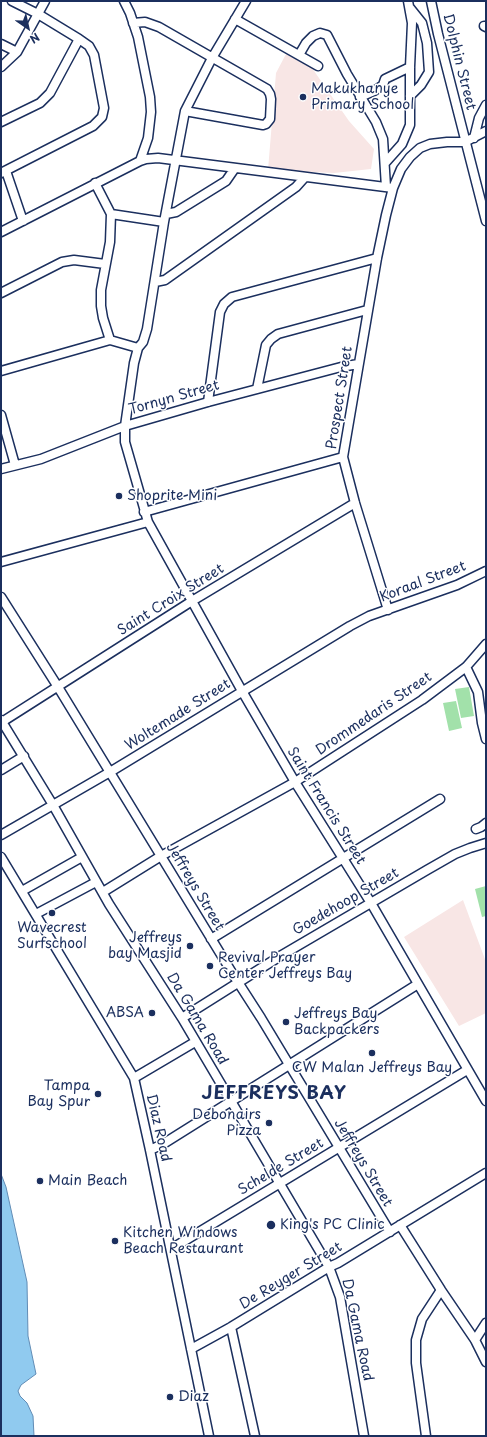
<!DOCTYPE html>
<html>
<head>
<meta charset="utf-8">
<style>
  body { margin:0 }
  #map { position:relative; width:487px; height:1437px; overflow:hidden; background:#fff; font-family:"Playpen Sans",sans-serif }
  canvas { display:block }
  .frame { position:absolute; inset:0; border:2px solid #1b2f5e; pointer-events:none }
  .north { position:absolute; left:8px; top:8px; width:40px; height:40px; -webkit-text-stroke:3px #fff; paint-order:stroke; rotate:146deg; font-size:11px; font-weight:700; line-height:16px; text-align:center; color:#1b2f5e }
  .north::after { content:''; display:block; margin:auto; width:14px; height:18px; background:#1b2f5e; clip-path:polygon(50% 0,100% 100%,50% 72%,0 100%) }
</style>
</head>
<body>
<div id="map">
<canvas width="487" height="1437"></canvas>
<div class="frame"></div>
<div class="north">N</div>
</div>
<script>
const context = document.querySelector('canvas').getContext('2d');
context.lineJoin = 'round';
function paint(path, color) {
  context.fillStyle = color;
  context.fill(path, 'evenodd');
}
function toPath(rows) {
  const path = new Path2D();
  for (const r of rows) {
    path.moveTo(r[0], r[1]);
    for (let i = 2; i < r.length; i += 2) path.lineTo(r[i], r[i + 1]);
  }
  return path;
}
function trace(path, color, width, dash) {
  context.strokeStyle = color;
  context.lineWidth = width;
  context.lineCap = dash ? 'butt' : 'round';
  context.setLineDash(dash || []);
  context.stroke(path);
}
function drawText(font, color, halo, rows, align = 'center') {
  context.font = font + ' "Playpen Sans",sans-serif';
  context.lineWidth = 3;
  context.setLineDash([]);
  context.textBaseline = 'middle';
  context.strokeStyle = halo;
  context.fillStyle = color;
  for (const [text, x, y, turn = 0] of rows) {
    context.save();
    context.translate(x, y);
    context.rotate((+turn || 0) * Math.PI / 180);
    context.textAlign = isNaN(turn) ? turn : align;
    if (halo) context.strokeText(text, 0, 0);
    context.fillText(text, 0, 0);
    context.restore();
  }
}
const built = toPath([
  [286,54,312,68,349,121,374,149,371,169,334,173,268,170,276,73],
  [463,900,486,962,486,1013,459,1026,404,937]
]);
const green = toPath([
  [469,687,474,716,461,718,455,689],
  [456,701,462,728,449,731,443,703],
  [486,886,486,916,482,917,475,889]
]);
const water = toPath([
  [1,1174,6,1187,27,1282,28,1336,36,1374,21,1385,18,1391,20,1396,27,1403,33,1416,34,1436,1,1436,1,1174]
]);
const minor = toPath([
  [124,1,130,13,138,37,150,97,151,112,148,138,140,161],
  [246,1,212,58,185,111,164,222,147,329,143,342,138,348,134,363,125,426,125,442,148,522,242,691,295,782,371,903,486,1101],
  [431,1,438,34,486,221],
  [410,8,422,23,427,43,429,72,421,85,410,96],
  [235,19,318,66],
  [133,23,145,22,159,27,267,89,270,94,271,99,270,119,266,124,263,125,185,111],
  [486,26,484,26,486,27],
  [1,44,17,52],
  [299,55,306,43,313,36,320,33,327,35,347,74,376,122,383,139,386,187],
  [1,67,17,52,45,1],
  [360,97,374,91,383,85,385,79,410,67],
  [1,122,40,103,50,93,79,39],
  [474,138,479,118,486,105],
  [385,163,402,144,410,125,410,67,412,23,408,1],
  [6,171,23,221],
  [1,173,93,126,102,117,104,108,94,55,89,46,79,39,38,14,12,1],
  [95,183,111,214,110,242,101,290,101,306,103,318,110,340],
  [111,214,164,222],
  [166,214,176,212,226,181,235,168],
  [1,232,140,161,146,159,158,158,393,188],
  [155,282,165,280,296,187,305,177],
  [1,293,62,262,74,260,105,264],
  [1,371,110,340,138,348],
  [257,389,266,345,271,339,278,334,367,310],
  [208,402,220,312,224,304,232,297,377,258],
  [1,415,15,465],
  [1,469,41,459,125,426,208,402,341,367,358,364],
  [144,512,343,457],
  [1,562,148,522],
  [1,597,58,687,234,976,261,1018,390,1232],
  [388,610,355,503,343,457,377,258,386,215,393,188,401,169,410,157,420,148,430,144,447,142,465,142,486,131],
  [466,667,478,692,482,723,486,739],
  [1,720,53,805,109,904,182,1018,329,1267,340,1297,364,1436],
  [2,722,192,601,355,503],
  [1,770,24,756],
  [476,829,481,827,486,823],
  [1,835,110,772,350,626,369,616,457,585,486,571],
  [1,857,134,1078,150,1150,209,1436],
  [22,891,82,857],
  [103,892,161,856,295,782,422,700,466,667,486,644],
  [36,914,96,882],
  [211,939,440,799],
  [182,1018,282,955,427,870,455,854,470,848,486,843],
  [134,1078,195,1042],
  [150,1150,163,1144,418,984],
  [400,1225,441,1290,475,1340,486,1362],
  [171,1249,467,1070],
  [231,1327,255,1436],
  [475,1340,486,1323],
  [191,1349,231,1327,329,1267,338,1263,486,1173],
  [426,1436,416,1363,416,1340,422,1319,441,1290]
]);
const markers = [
  [303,97,4,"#1b2f5e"],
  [119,496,4,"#1b2f5e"],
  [52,913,4,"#1b2f5e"],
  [190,946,4,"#1b2f5e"],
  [210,966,4,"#1b2f5e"],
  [152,1013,4,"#1b2f5e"],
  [286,1022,4,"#1b2f5e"],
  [372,1053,4,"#1b2f5e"],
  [98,1094,4,"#1b2f5e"],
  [269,1123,4,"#1b2f5e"],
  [40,1181,4,"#1b2f5e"],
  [271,1225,5,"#1b2f5e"],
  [115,1241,4,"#1b2f5e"],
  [170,1397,4,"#1b2f5e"]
];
const streetNames = [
  ["Dolphin Street",459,62,76],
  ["Tornyn Street",174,398,-16],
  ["Prospect Street",340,398,-81],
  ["Koraal Street",423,582,-21],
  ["Saint Croix Street",171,600,-32],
  ["Drommedaris Street",374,714,-34],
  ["Woltemade Street",178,715,-32],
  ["Saint Francis Street",326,806,58],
  ["Jeffreys Street",195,887,59],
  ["Goedehoop Street",346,902,-30],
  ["Da Gama Road",197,1019,59],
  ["Diaz Road",158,1128,77],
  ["Jeffreys Street",363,1163,59],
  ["Schelde Street",281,1167,-31],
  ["De Reyger Street",291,1276,-31],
  ["Da Gama Road",357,1330,78]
];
const poiNames = [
  ["Makukhanye",311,89],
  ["Primary School",311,105],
  ["Shoprite Mini",127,496],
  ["Wavecrest",52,928,"center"],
  ["Surfschool",52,944,"center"],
  ["Jeffreys",182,938,"right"],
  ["bay Masjid",182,954,"right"],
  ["Revival Prayer",218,958],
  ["Center Jeffreys Bay",218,974],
  ["ABSA",144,1013,"right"],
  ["Jeffreys Bay",294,1014],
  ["Backpackers",294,1030],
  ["CW Malan Jeffreys Bay",372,1068,"center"],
  ["Tampa",90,1086,"right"],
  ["Bay Spur",90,1102,"right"],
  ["Debonairs",261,1115,"right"],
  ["Pizza",261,1131,"right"],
  ["Main Beach",48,1181],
  ["King's PC Clinic",280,1225],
  ["Kitchen Windows",123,1233],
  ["Beach Restaurant",123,1249],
  ["Diaz",178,1397]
];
const districtNames = [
  ["JEFFREYS BAY",274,1094]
];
paint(built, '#f8e6e5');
paint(green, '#a2e1aa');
paint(water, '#90caef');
trace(water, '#618cb5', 1);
trace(minor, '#1b2f5e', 11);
trace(minor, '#fff', 8);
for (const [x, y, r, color] of markers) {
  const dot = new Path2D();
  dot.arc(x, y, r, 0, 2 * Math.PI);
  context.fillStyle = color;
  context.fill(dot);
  trace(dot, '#fff', 1.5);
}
drawText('14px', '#1b2f5e', '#fff', streetNames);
drawText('14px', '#1b2f5e', '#fff', poiNames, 'left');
context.letterSpacing = '1px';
drawText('bold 18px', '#1b2f5e', '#fff', districtNames);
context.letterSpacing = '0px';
</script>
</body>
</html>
